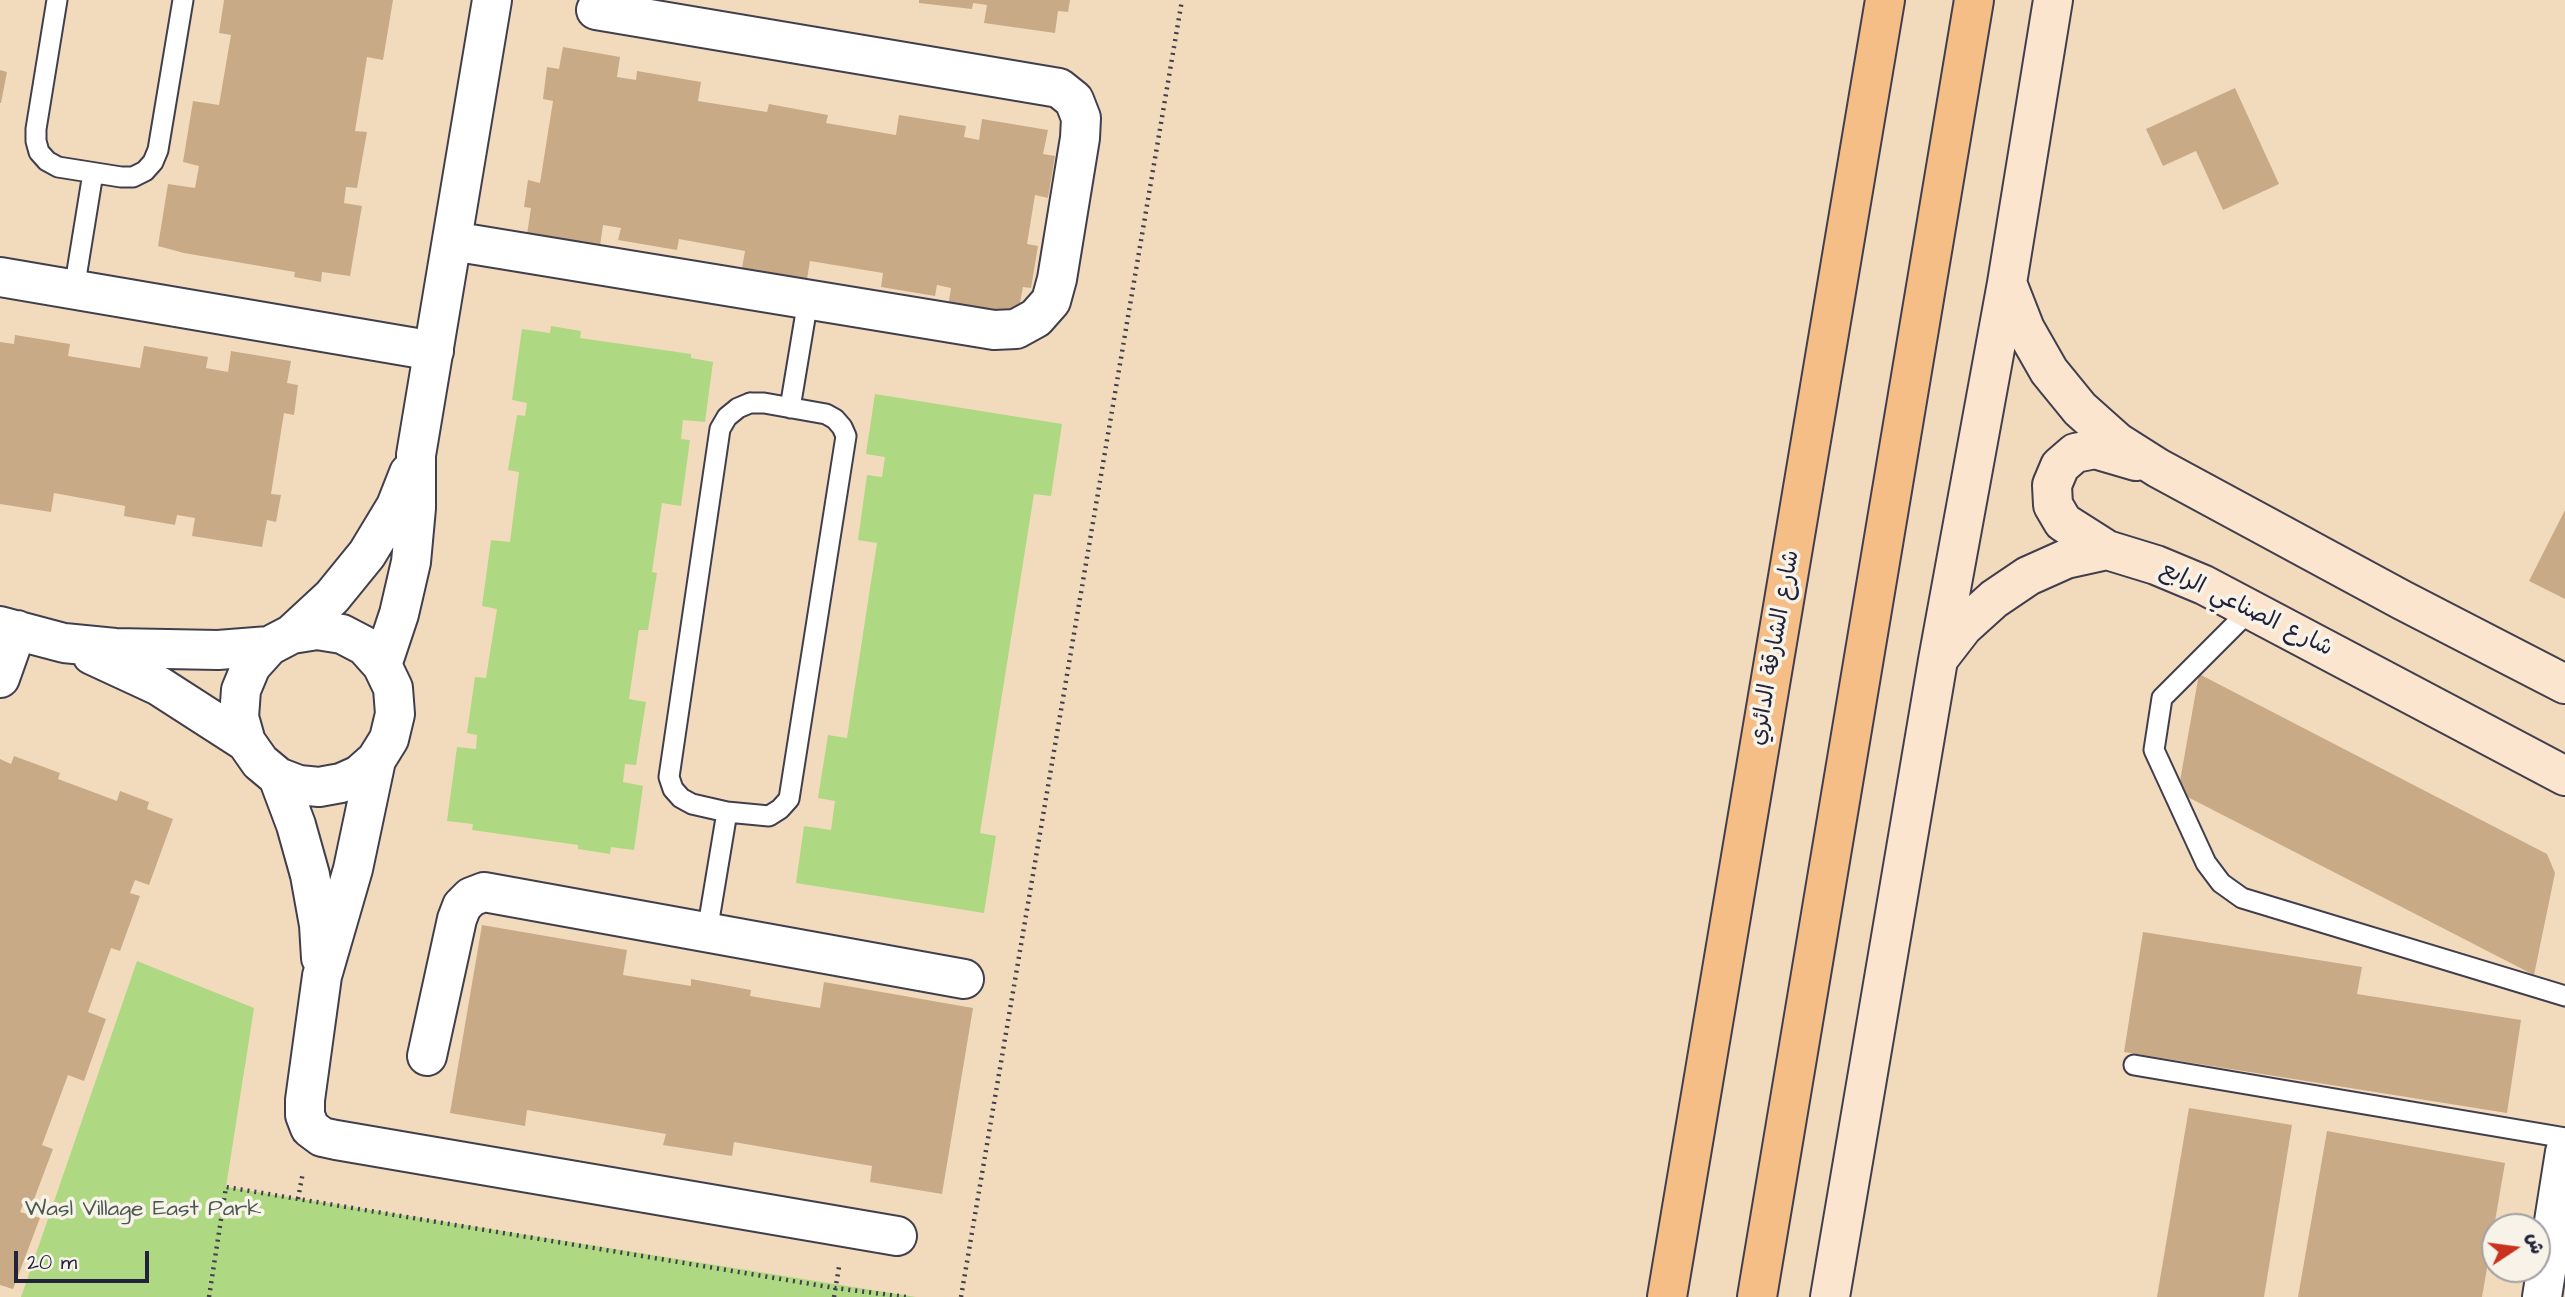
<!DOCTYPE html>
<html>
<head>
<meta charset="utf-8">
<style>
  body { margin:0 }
  #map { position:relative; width:2565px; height:1297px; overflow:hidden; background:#f2dbbc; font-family:"Architects Daughter","Playpen Sans Arabic",sans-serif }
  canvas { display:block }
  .north { position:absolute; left:2481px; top:1213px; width:70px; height:70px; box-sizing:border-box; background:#f7f3e8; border:2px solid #a29fa3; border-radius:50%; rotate:77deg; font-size:19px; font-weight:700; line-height:28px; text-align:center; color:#22223b }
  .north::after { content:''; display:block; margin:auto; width:24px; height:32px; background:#c8321e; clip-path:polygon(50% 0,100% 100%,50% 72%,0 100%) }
  .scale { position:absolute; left:14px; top:1251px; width:135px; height:32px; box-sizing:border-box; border:4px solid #22223b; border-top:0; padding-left:9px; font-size:21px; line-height:24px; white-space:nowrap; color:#22223b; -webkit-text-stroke:5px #f7f3e8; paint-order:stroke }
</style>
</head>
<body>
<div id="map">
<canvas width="2565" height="1297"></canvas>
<div class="north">ش</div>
<div class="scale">20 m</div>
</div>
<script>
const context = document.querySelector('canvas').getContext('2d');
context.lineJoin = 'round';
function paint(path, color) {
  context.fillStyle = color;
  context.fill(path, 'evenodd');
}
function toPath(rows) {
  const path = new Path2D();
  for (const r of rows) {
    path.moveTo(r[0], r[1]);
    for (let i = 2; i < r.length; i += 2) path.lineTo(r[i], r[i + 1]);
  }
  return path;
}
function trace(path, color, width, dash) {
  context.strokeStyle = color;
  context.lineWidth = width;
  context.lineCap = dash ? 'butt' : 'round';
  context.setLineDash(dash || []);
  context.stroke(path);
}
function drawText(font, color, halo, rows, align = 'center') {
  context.font = font + ' "Architects Daughter","Playpen Sans Arabic",sans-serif';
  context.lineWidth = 7;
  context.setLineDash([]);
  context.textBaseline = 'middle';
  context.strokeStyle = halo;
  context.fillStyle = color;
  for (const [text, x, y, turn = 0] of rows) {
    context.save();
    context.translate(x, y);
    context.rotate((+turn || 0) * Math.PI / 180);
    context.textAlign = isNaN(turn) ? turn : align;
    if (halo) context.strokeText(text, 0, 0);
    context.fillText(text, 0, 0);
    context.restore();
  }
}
const green = toPath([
  [551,326,581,331,580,338,691,354,691,358,713,362,705,422,683,420,681,439,690,440,681,506,662,503,652,572,657,573,648,630,639,630,629,699,646,702,636,765,625,764,623,782,643,786,634,850,611,847,610,854,578,849,578,845,472,830,473,824,447,821,457,747,476,749,477,735,467,733,475,677,486,678,497,609,482,606,491,540,510,542,519,472,508,470,517,415,525,416,527,403,512,400,522,329,550,333],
  [875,394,1062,424,1051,496,1034,494,980,833,996,836,984,913,796,883,804,826,831,830,835,801,818,798,828,735,847,738,877,543,858,540,867,475,882,477,885,457,866,454],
  [137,961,254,1008,226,1187,916,1297,21,1297]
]);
const building = toPath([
  [224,0,393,0,383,60,367,57,355,131,367,132,357,188,346,187,344,203,362,206,350,276,322,272,321,282,294,277,295,272,184,253,158,246,168,184,195,188,199,166,183,162,193,101,219,105,231,35,219,33],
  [919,0,1070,0,1068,12,1058,11,1055,33,984,23,987,5,973,3,972,9,919,3],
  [563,47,620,57,617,77,636,80,637,71,701,82,698,101,767,112,769,104,828,115,826,123,896,135,899,115,966,126,964,137,979,140,982,119,1048,130,1043,154,1055,156,1048,198,1035,195,1027,244,1038,246,1031,288,1023,287,1017,319,948,307,951,288,937,285,935,296,881,287,883,273,810,261,807,279,742,268,745,251,679,239,677,250,618,240,621,228,603,225,600,246,527,234,531,208,524,207,528,180,540,183,553,101,543,99,547,67,559,69],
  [0,70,7,72,1,103,0,103],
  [2235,88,2279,184,2223,210,2196,151,2163,166,2146,129],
  [15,335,70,344,68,356,140,368,144,346,208,357,206,368,228,372,231,351,291,361,287,383,298,385,294,415,284,413,271,494,281,495,276,522,267,520,262,547,192,536,195,518,177,515,175,525,124,516,125,506,54,493,51,512,0,504,0,342,14,344],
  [2565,510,2565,599,2529,581],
  [2199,674,2547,854,2555,873,2534,975,2178,792],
  [14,756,60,773,58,779,117,801,120,791,149,802,147,809,173,819,149,885,135,880,130,893,140,896,120,951,111,948,88,1012,106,1019,84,1081,68,1075,42,1145,53,1149,33,1202,26,1198,20,1212,40,1218,13,1289,0,1285,0,759,11,764],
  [482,925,627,950,623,975,691,986,691,979,751,990,750,996,820,1008,824,982,973,1008,942,1194,870,1182,872,1166,734,1142,732,1156,663,1145,666,1134,527,1110,525,1126,450,1113],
  [2143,932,2362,967,2357,994,2521,1020,2507,1113,2124,1052],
  [2189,1108,2292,1125,2264,1297,2157,1297],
  [2327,1131,2505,1163,2482,1297,2298,1297]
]);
const path = toPath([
  [298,1199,303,1172],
  [209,1297,226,1187,835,1288,906,1297],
  [834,1297,839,1267],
  [961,1297,1182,0]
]);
const lane = toPath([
  [57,0,36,129,36,141,39,152,47,161,58,167,121,177,133,177,145,171,153,162,158,150,183,0],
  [74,290,93,173],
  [750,403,764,403,826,414,835,419,842,427,846,436,789,799,780,809,769,816,727,812,692,804,681,798,673,789,669,777,720,429,727,417,738,408,750,403],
  [790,408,808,300],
  [2250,610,2162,698,2154,750,2206,863,2221,883,2242,898,2565,996],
  [707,932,727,812],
  [2134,1065,2565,1138]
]);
const street = toPath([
  [452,241,994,330,1016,329,1036,318,1051,301,1057,279,1080,138,1081,118,1074,100,1059,88,596,10],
  [0,277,434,351],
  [0,626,64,643,115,648,218,650,269,646],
  [292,634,332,597,367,554,396,506,409,473],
  [92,655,159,686,246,742],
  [382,665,399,614,411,562,416,508,416,455,492,0],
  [0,678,17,630],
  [376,760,359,775,341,783,319,787,299,785,278,777,260,762,246,742,239,717,241,690,251,666,269,646,292,634,317,630,342,634,365,646,382,665,393,688,395,714,389,739,376,760,353,869,322,976,305,1100,305,1115,310,1128,322,1137,336,1140,897,1236],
  [278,777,296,825,310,875,319,925,321,958],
  [427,1056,457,919,462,906,471,897,484,892,964,979],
  [2542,1297,2565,1152]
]);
const secondary = toPath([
  [2007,283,2025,329,2049,371,2080,409,2117,442,2158,468,2402,600,2565,684],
  [2107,550,2063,522,2053,505,2052,485,2060,466,2075,453,2095,449,2136,461],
  [1939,658,1963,627,1994,599,2028,576,2066,559,2107,550,2156,565,2204,585,2565,776],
  [1830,1297,1938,660,2007,283,2053,0]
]);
const highway = toPath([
  [1667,1297,1885,0],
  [1757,1297,1974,0]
]);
const streetNames = [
  ["شارع الصناعي الرابع",2246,610,26],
  ["شارع الشارقة الدائري",1776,648,-80]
];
const parkNames = [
  ["Wasl Village East Park",143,1210]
];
paint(green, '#afd883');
paint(building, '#c9aa86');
trace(lane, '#413e4e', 23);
trace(street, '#413e4e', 42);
trace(secondary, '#413e4e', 42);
trace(highway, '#413e4e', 42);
trace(path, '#413e4e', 4.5, [2, 5]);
trace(lane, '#fff', 19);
trace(street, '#fff', 38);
trace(secondary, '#fbe5cf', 38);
trace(highway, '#f6be87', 38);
drawText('23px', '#22223b', '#f7f3e8', streetNames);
drawText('23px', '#4c5951', '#f7f3e8', parkNames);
</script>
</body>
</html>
